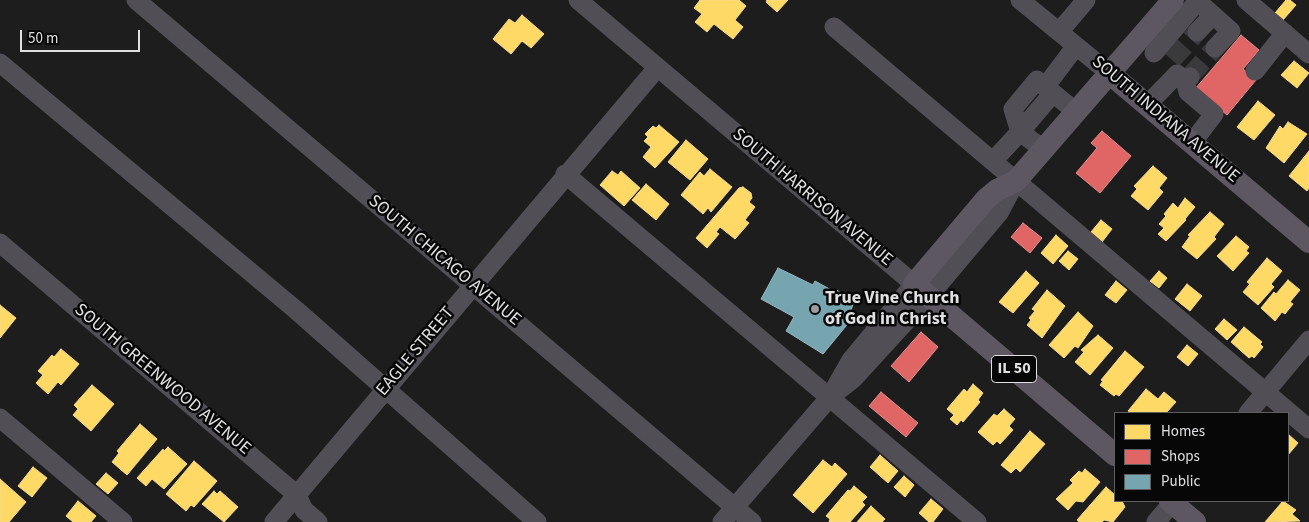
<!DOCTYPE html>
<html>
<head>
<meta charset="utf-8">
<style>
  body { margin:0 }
  #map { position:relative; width:1309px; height:522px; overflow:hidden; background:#1d1d1e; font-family:"Source Sans 3",sans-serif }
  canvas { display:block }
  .legend { position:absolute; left:1114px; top:412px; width:175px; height:90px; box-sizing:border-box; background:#070708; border:1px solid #5e5e60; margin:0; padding:6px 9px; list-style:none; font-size:15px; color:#e0e0e3 }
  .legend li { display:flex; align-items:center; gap:10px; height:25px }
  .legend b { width:25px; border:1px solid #5e5e60 }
  .scale { position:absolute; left:20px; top:30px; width:120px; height:22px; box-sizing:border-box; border:2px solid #e0e0e3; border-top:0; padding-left:6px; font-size:15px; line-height:18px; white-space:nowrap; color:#e0e0e3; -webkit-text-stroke:4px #070708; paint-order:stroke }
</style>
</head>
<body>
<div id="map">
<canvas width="1309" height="522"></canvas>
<ul class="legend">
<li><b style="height:14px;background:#ffd966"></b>Homes</li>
<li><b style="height:14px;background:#e06666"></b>Shops</li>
<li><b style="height:14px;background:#76a5af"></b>Public</li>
</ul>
<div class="scale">50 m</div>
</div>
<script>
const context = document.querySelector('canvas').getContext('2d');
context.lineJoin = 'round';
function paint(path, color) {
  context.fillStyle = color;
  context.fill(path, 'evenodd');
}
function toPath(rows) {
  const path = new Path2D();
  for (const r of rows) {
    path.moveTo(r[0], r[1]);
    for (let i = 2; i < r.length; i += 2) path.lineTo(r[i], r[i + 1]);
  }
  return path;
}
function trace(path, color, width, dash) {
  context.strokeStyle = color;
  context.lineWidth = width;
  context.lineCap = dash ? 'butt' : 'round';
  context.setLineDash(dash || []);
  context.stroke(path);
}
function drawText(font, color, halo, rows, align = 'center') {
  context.font = font + ' "Source Sans 3",sans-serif';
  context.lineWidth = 5;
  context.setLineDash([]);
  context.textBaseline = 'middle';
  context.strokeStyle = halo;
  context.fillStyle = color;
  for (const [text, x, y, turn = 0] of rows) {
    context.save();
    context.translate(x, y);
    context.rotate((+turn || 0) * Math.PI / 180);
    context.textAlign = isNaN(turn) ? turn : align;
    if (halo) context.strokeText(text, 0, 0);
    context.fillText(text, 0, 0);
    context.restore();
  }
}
const homes = toPath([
  [700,0,739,0,746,6,735,20,743,27,733,39,714,24,707,32,695,22,702,14,694,8,700,0],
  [767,0,788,0,777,12,766,2,767,0],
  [1286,0,1290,0,1296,5,1283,20,1275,13,1286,0],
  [522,15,544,34,531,48,522,41,511,54,493,39,509,19,515,23,522,15],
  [1294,61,1309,73,1297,88,1281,75,1294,61],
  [1258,101,1275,115,1254,140,1237,127,1258,101],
  [1288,122,1307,134,1284,163,1266,148,1280,126,1283,129,1288,122],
  [659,125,679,142,655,168,643,157,651,147,644,141,648,137,645,134,653,126,656,128,659,125],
  [686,140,708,159,690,180,668,162,686,140],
  [1309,151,1309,188,1307,191,1289,176,1309,151],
  [1153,166,1167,178,1159,188,1163,192,1148,210,1131,196,1137,189,1134,186,1153,166],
  [710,169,732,187,711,212,708,208,703,214,681,195,700,172,704,176,710,169],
  [612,171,618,175,621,171,640,188,624,206,600,185,612,171],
  [646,184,669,204,656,220,632,200,646,184],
  [743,187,751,193,752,198,749,202,755,207,745,220,749,223,735,239,720,227,716,232,719,234,707,248,696,238,739,188,743,187],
  [1185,198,1195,207,1185,219,1186,220,1166,241,1158,234,1164,228,1159,224,1166,216,1164,214,1173,203,1178,208,1185,198],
  [1210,212,1224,224,1214,237,1216,239,1197,259,1182,247,1190,236,1188,235,1210,212],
  [1101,220,1112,229,1102,242,1091,232,1101,220],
  [1056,235,1068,246,1053,264,1041,253,1056,235],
  [1236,236,1249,247,1246,251,1249,253,1233,271,1217,256,1236,236],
  [1068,251,1078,259,1069,270,1059,261,1068,251],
  [1267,258,1282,271,1271,284,1274,287,1258,305,1243,292,1250,284,1247,282,1267,258],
  [1026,271,1039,283,1013,313,999,302,1026,271],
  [1159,271,1167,278,1159,288,1150,281,1159,271],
  [1288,280,1300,290,1290,302,1293,304,1285,314,1282,312,1275,321,1261,308,1274,292,1276,294,1288,280],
  [1116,281,1127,290,1116,303,1105,295,1116,281],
  [1187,284,1202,296,1190,311,1175,299,1187,284],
  [1047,290,1065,306,1042,338,1027,325,1031,320,1029,318,1035,311,1032,309,1047,290],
  [0,305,16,318,0,338,0,305],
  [1078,312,1093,326,1078,348,1075,346,1064,358,1049,345,1078,312],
  [1224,319,1237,330,1227,340,1215,329,1224,319],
  [1244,327,1262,342,1260,344,1263,347,1254,358,1252,356,1249,358,1231,342,1244,327],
  [1098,335,1113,348,1090,375,1075,362,1084,352,1081,350,1098,335],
  [1187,345,1198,354,1188,366,1177,357,1187,345],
  [61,349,79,364,61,385,58,382,48,394,36,383,43,375,38,371,52,355,54,357,61,349],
  [1125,351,1144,367,1119,396,1116,394,1114,396,1100,385,1103,381,1101,380,1125,351],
  [973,384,983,393,978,400,980,402,963,422,961,420,957,425,950,419,954,415,947,409,964,389,967,392,973,384],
  [92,385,114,404,91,431,73,415,78,409,74,405,92,385],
  [1146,389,1158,399,1164,392,1176,402,1166,413,1131,413,1128,411,1146,389],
  [1004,409,1015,419,1009,426,1013,430,1000,444,997,441,993,445,978,432,994,414,997,416,1004,409],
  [140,424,157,439,127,475,112,462,119,453,117,451,140,424],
  [1030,431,1045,444,1020,472,1016,468,1011,473,1001,465,1030,431],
  [1288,434,1298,443,1288,455,1288,434],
  [168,447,187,464,164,489,152,479,146,486,137,478,163,449,164,451,168,447],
  [880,455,898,471,888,483,870,467,880,455],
  [823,460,832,467,835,463,847,474,813,513,793,495,823,460],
  [194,461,217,481,194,507,191,505,186,511,166,494,194,461],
  [33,467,47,478,32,497,18,486,33,467],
  [1085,469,1100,482,1083,502,1076,501,1068,510,1056,499,1073,483,1070,480,1079,471,1082,473,1085,469],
  [106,473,118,483,108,494,96,484,106,473],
  [904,476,914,485,905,497,894,487,904,476],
  [0,479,26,502,9,522,0,522,0,479],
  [854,486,867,497,862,502,865,505,850,522,829,522,830,519,826,516,848,490,850,491,854,486],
  [1106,487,1115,495,1115,501,1122,501,1125,507,1113,522,1104,520,1102,522,1079,522,1077,520,1106,487],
  [214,491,217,494,220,491,238,507,224,522,202,504,214,491],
  [931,499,943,509,933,522,929,522,919,513,931,499],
  [78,501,96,516,91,522,73,522,66,516,78,501],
  [1283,501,1296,510,1292,514,1300,521,1265,522,1283,501],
  [871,506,885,519,882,522,857,522,871,506]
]);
const shops = toPath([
  [1241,35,1259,50,1243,69,1256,80,1227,115,1195,89,1241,35],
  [1102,131,1131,156,1100,193,1076,173,1097,148,1091,143,1102,131],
  [1023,223,1042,238,1030,253,1011,237,1023,223],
  [921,332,938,347,909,382,891,366,921,332],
  [881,392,918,423,906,437,869,406,881,392]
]);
const public = toPath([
  [778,268,813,285,815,281,835,292,837,290,843,295,845,292,850,295,848,299,854,301,846,326,823,354,786,331,794,317,761,299,778,268]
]);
const minorTunnel = toPath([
  [1172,60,1197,32],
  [1190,76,1215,48]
]);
const minor = toPath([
  [136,0,752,522],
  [578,0,914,284,851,360,830,397],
  [1020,0,1108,72],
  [1196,0,1231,31,1215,48],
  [1246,0,1309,54],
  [834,27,1309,429],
  [1059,32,1086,0],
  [1197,32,1213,15],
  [1154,53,1197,2],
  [0,63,296,310,537,522],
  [1255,71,1285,33],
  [1185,81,1188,92,1214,114,1192,143],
  [1045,87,1076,46],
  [1147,105,1177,74,1185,81,1190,77],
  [1043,149,1020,132,1053,93,1075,111],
  [993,161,1020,132,1013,109,1037,80,1053,93],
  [565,174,977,522],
  [0,243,297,495,304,510,318,522],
  [1248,413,1309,340],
  [0,418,123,522],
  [274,522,657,68],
  [722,522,830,397,853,379,929,296,999,213,1016,181],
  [1156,522,1174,501]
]);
const major = toPath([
  [1108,72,1309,242],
  [1115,455,914,284,986,199,997,190,1016,181,1173,0],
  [1170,501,1195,522]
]);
const markers = [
  [815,309,5,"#9c9c9e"]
];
const shields = [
  [1014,369,45]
];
const shieldNames = [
  ["IL 50",1014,369]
];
const streetNames = [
  ["SOUTH INDIANA AVENUE",1165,120,40],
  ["SOUTH HARRISON AVENUE",812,198,40],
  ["SOUTH CHICAGO AVENUE",444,261,40],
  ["EAGLE STREET",416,352,-50],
  ["SOUTH GREENWOOD AVENUE",162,380,40]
];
const poiNames = [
  ["True Vine Church",825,299],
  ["of God in Christ",825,320]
];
paint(homes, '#ffd966');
trace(homes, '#f6db8c', 1);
paint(shops, '#e06666');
trace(shops, '#e08b8c', 1);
paint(public, '#76a5af');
trace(public, '#96b7bf', 1);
trace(minorTunnel, '#3a3a3c', 19, [19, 9]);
trace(minor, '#524e55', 19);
trace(major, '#5d5761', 22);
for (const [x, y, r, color] of markers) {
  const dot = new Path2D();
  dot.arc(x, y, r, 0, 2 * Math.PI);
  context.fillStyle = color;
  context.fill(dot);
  trace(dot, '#070708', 2);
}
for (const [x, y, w] of shields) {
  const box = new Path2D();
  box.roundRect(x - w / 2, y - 13.5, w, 27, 4);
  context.fillStyle = '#070708';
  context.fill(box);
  trace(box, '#e0e0e3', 1);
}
drawText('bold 16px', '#e0e0e3', null, shieldNames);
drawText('18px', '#e0e0e3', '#070708', streetNames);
drawText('bold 18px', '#e0e0e3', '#070708', poiNames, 'left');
</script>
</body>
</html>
